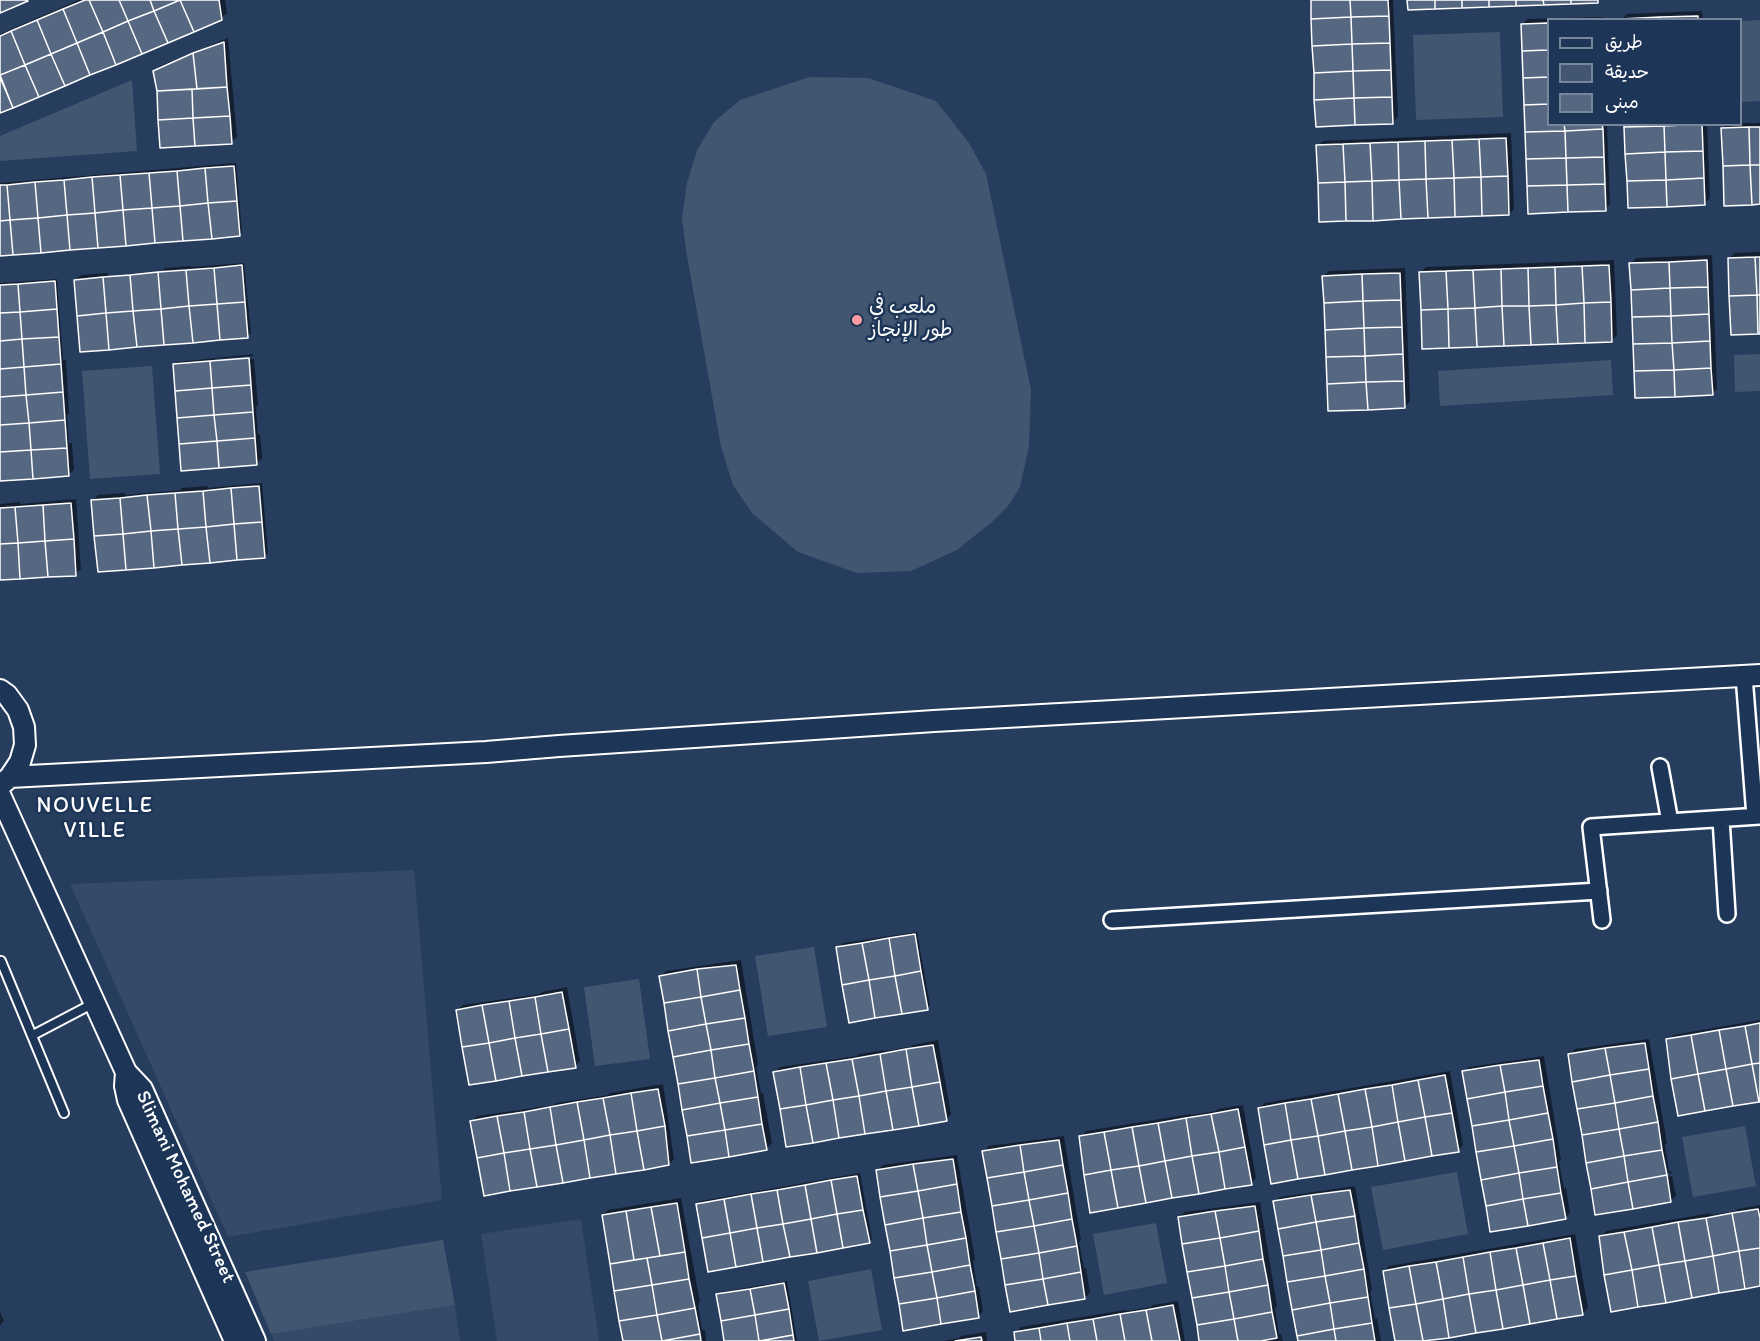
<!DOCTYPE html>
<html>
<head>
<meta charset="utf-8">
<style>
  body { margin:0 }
  #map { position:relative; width:1760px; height:1341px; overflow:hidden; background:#263d5e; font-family:Itim,"Playpen Sans Arabic",sans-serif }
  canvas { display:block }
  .legend { position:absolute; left:1547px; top:18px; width:195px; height:108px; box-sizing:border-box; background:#1d3557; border:2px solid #77869a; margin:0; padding:8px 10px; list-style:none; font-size:18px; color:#fff }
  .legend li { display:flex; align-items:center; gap:12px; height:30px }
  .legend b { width:30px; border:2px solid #77869a }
</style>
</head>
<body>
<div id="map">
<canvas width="1760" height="1341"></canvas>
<ul class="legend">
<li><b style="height:8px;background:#1d3557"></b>طريق</li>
<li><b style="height:16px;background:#425672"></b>حديقة</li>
<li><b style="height:16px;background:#556781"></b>مبنى</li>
</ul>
</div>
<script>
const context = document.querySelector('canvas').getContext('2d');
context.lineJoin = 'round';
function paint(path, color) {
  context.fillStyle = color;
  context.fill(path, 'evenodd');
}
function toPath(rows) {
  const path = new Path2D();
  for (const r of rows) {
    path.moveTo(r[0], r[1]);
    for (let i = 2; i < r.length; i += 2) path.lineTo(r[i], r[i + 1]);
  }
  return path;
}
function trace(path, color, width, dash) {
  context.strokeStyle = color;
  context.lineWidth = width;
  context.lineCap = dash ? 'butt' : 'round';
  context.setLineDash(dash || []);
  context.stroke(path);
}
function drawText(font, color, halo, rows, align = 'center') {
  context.font = font + ' Itim,"Playpen Sans Arabic",sans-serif';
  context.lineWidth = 5;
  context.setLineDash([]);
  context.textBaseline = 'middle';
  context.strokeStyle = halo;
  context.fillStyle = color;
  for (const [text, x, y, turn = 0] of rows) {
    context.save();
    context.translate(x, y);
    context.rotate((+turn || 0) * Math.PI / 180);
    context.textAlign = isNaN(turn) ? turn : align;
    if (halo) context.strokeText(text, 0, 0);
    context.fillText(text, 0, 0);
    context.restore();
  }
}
const built = toPath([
  [414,870,442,1200,228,1237,70,884],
  [581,1219,599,1341,497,1341,481,1234],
  [455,1305,460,1341,274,1341,271,1334]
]);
const green = toPath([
  [1760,20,1760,101,1741,102,1741,21],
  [1500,32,1503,117,1416,120,1413,35],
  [810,77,868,78,936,101,969,143,986,174,1031,390,1029,446,1020,487,1008,506,993,521,957,550,911,571,857,573,798,552,752,513,733,485,721,447,686,250,682,218,687,183,697,150,714,122,740,100],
  [132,80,137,151,0,161,0,136],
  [1760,354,1760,391,1735,392,1734,355],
  [1611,360,1613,395,1440,406,1438,371],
  [152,366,160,474,90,479,82,371],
  [814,947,827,1027,768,1036,755,956],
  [639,979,650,1059,595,1066,584,987],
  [1745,1126,1756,1186,1693,1197,1682,1137],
  [1457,1172,1468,1234,1383,1250,1371,1187],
  [1156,1223,1167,1283,1104,1295,1093,1234],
  [443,1240,455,1305,271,1334,245,1272],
  [871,1269,882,1330,819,1341,808,1281]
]);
const shadow = toPath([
  [79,0,225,0,227,13,221,18,0,112,0,34],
  [1312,0,1393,0,1398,117,1393,122],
  [1702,11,1703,20,1622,20,1627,14],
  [1603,17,1603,20,1548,20,1548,124,1607,124,1610,204,1605,209,1530,212,1522,25,1527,19],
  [228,38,237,137,231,142,158,91,154,71,160,66],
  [1740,123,1760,123,1760,203,1723,129,1727,124,1740,124],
  [1626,124,1707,124,1710,198,1704,204],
  [1511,133,1514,209,1509,214,1318,146,1323,141],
  [236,163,242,232,239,235,0,255,0,183],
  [1760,252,1760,332,1729,258,1735,253],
  [1712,255,1717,389,1712,394,1631,264,1636,258],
  [1614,260,1617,335,1612,340,1421,272,1426,267],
  [244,263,251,333,247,336,75,280,81,275,107,273,108,275,163,270,165,268,191,266,191,267],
  [165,270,166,273,108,278,108,275],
  [1405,268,1410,401,1405,407,1324,276,1329,271],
  [57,279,63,360,66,360,69,413,67,415,69,443,72,443,74,470,68,475,0,480,0,283],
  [253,354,253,356,215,359,215,362,254,359,258,405,256,407,258,434,260,434,262,458,257,463,174,365,177,362],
  [262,483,268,553,264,557,93,501,98,495,125,493,125,495,180,490,182,488,208,486,208,488],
  [182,491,183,494,125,499,125,496],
  [76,499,81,569,75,574,0,579,0,504,20,502,20,504],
  [917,932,930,1005,927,1008,837,948,843,943],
  [741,960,758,1065,756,1067,761,1093,763,1093,772,1143,766,1149,661,976,666,971],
  [567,987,580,1061,575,1066,457,1010,463,1005,540,994,542,992],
  [1760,1020,1760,1022,1671,1037,1671,1040,1760,1025,1760,1100,1668,1040,1673,1035],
  [1649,1039,1667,1143,1665,1145,1669,1171,1671,1171,1672,1173,1596,1186,1596,1189,1672,1176,1676,1196,1670,1201,1597,1213,1569,1055,1575,1049],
  [938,1040,951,1114,946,1120,775,1072,780,1067,857,1056,859,1054,885,1050,885,1051,908,1047,908,1049,913,1045],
  [1544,1056,1561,1160,1559,1162,1564,1189,1566,1188,1570,1213,1565,1218,1464,1072,1469,1067],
  [1450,1071,1463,1145,1458,1150,1259,1108,1265,1103],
  [663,1084,674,1159,669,1164,472,1121,477,1116,554,1105,556,1103,608,1095,610,1093],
  [1243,1105,1256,1178,1251,1183,1081,1137,1086,1131,1191,1114,1191,1115,1216,1111,1218,1109],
  [1064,1136,1081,1240,1079,1242,1084,1268,1086,1268,1090,1292,1085,1298,984,1151,989,1146],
  [957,1155,975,1259,973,1261,977,1287,979,1287,983,1311,978,1316,877,1170,883,1165],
  [860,1173,872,1239,869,1242,698,1205,701,1201],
  [1355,1186,1372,1290,1370,1292,1375,1319,1377,1318,1381,1341,1299,1341,1275,1202,1280,1197],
  [681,1198,700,1302,698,1304,702,1330,705,1330,706,1341,624,1341,603,1215,608,1210],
  [1260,1202,1277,1306,1275,1308,1279,1334,1281,1334,1283,1341,1201,1341,1179,1217,1185,1212],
  [1760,1205,1760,1285,1601,1236,1606,1231,1711,1213,1711,1215,1736,1211,1738,1209],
  [1575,1234,1588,1308,1583,1313,1423,1341,1396,1341,1384,1271,1389,1266],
  [787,1281,797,1341,726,1341,718,1295,721,1292],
  [1178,1301,1185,1341,1017,1341,1016,1332,1021,1327,1125,1310,1126,1311,1151,1307,1153,1305],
  [0,1312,4,1321,0,1325],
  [986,1332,987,1341,943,1341,959,1338,961,1336]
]);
const building = toPath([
  [0,0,27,0,28,1,0,13,0,0],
  [85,0,89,0,103,32,77,43,63,9,85,0],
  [89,0,119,0,128,21,103,32,89,0],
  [119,0,150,0,154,11,128,21,119,0],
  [150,0,180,0,154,11,150,0],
  [180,0,219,0,222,20,194,32,180,0],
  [180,0,194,32,168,43,154,11,180,0],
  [1311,0,1350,0,1351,17,1311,19,1311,0],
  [1350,0,1388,0,1389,16,1351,17,1350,0],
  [1407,0,1435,0,1435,9,1408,10,1407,0],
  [1435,0,1462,0,1462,8,1435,9,1435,0],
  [1462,0,1489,0,1489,7,1462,8,1462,0],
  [1489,0,1516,0,1516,6,1489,7,1489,0],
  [1516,0,1543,0,1544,5,1516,6,1516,0],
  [1543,0,1571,0,1571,4,1544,5,1543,0],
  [1571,0,1598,0,1598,3,1571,4,1571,0],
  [63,9,77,43,51,54,37,20,63,9],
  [154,11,168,43,142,54,128,21,154,11],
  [1389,16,1390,43,1352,44,1351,17,1389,16],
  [1698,16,1698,20,1660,20,1660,17,1698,16],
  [1351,17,1352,44,1312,46,1311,19,1351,17],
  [1660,17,1660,20,1620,20,1620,19,1660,17],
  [37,20,51,54,25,65,11,31,37,20],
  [128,21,142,54,116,65,103,32,128,21],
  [1548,23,1548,50,1522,51,1521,24,1548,23],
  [11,31,25,65,0,75,0,36,11,31],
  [103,32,116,65,90,75,77,43,103,32],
  [224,42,227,87,197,89,193,53,224,42],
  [77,43,90,75,65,86,51,54,77,43],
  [1390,43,1391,70,1353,71,1352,44,1390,43],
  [1352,44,1353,71,1314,73,1312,46,1352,44],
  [1548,50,1548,77,1523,78,1522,51,1548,50],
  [193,53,197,89,157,91,153,71,193,53],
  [51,54,65,86,39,97,25,65,51,54],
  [25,65,39,97,13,108,0,75,25,65],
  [1391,70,1392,97,1354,98,1353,71,1391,70],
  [1353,71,1354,98,1314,100,1314,73,1353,71],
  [0,77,13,108,0,113,0,77],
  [1548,77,1548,104,1524,105,1523,78,1548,77],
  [227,87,230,116,193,118,192,89,227,87],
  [192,89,193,118,158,120,157,91,192,89],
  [1392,97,1393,124,1355,125,1354,98,1392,97],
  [1354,98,1355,125,1316,127,1314,100,1354,98],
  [1548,104,1548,124,1564,124,1565,131,1525,132,1524,105,1548,104],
  [230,116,232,144,195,146,193,118,230,116],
  [193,118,195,146,160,148,158,120,193,118],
  [1564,124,1602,124,1603,129,1565,131,1564,124],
  [1624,124,1664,124,1664,126,1624,127,1624,124],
  [1702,124,1703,151,1665,152,1664,126,1702,124],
  [1664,126,1665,152,1625,154,1624,127,1664,126],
  [1749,127,1760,127,1760,165,1750,165,1749,127],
  [1749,127,1750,165,1723,166,1721,128,1749,127],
  [1603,129,1604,157,1566,158,1565,131,1603,129],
  [1565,131,1566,158,1526,159,1525,132,1565,131],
  [1506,138,1508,176,1481,177,1479,139,1506,138],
  [1479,139,1481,177,1454,178,1452,140,1479,139],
  [1452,140,1454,178,1426,179,1425,141,1452,140],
  [1425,141,1426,179,1399,180,1398,142,1425,141],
  [1398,142,1399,180,1372,181,1370,143,1398,142],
  [1370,143,1372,181,1345,182,1343,144,1370,143],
  [1343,144,1345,182,1318,183,1316,145,1343,144],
  [1703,151,1704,178,1666,180,1665,152,1703,151],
  [1665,152,1666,180,1627,181,1625,154,1665,152],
  [1604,157,1605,184,1567,185,1566,158,1604,157],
  [1566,158,1567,185,1527,186,1526,159,1566,158],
  [1750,165,1760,165,1760,204,1752,205,1750,165],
  [1750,165,1752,205,1724,206,1723,166,1750,165],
  [234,166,237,201,208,203,205,168,234,166],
  [205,168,208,203,180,206,177,171,205,168],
  [177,171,180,206,152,208,149,173,177,171],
  [149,173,152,208,123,210,120,175,149,173],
  [120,175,123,210,95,213,92,177,120,175],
  [1508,176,1509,215,1482,216,1481,177,1508,176],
  [92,177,95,213,67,215,64,180,92,177],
  [1481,177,1482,216,1455,217,1454,178,1481,177],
  [1454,178,1455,217,1428,218,1426,179,1454,178],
  [1704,178,1705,205,1667,207,1666,180,1704,178],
  [1426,179,1428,218,1401,219,1399,180,1426,179],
  [64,180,67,215,38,218,35,182,64,180],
  [1399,180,1401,219,1373,221,1372,181,1399,180],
  [1666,180,1667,207,1628,208,1627,181,1666,180],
  [1372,181,1373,221,1346,221,1345,182,1372,181],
  [35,182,38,218,10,220,7,185,35,182],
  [1345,182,1346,221,1319,222,1318,183,1345,182],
  [1605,184,1606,211,1568,212,1567,185,1605,184],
  [0,185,7,185,10,220,0,221,0,185],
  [1567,185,1568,212,1528,214,1527,186,1567,185],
  [237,201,240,236,212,239,208,203,237,201],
  [208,203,212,239,183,241,180,206,208,203],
  [180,206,183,241,155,243,152,208,180,206],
  [152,208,155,243,126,246,123,210,152,208],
  [123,210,126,246,98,248,95,213,123,210],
  [95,213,98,248,70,250,67,215,95,213],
  [67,215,70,250,41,253,38,218,67,215],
  [38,218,41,253,13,255,10,220,38,218],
  [10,220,13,255,0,256,0,221,10,220],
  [1755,257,1760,257,1760,295,1757,295,1755,257],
  [1755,257,1757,295,1729,296,1728,258,1755,257],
  [1707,260,1708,287,1670,288,1669,262,1707,260],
  [1669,262,1670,288,1631,290,1629,263,1669,262],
  [242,265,245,302,217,304,214,268,242,265],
  [1609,265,1611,302,1584,303,1582,266,1609,265],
  [1582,266,1584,303,1556,305,1555,267,1582,266],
  [1555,267,1556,305,1529,306,1528,268,1555,267],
  [214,268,217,304,189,306,186,270,214,268],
  [1528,268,1529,306,1502,306,1501,269,1528,268],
  [1501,269,1502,306,1475,308,1473,270,1501,269],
  [186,270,189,306,161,309,158,272,186,270],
  [1473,270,1475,308,1448,309,1446,271,1473,270],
  [1446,271,1448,309,1421,310,1419,272,1446,271],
  [158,272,161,309,133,311,130,275,158,272],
  [1400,273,1401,300,1363,301,1362,274,1400,273],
  [1362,274,1363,301,1324,303,1322,276,1362,274],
  [130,275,133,311,106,313,103,277,130,275],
  [103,277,106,313,77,316,74,280,103,277],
  [55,281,57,309,20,312,18,284,55,281],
  [18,284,20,312,0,313,0,285,18,284],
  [1708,287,1709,314,1671,316,1670,288,1708,287],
  [1670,288,1671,316,1632,317,1631,290,1670,288],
  [1757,295,1760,295,1760,334,1758,334,1757,295],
  [1757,295,1758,334,1731,335,1729,296,1757,295],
  [1401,300,1402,327,1364,328,1363,301,1401,300],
  [1363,301,1364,328,1325,330,1324,303,1363,301],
  [245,302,248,338,220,340,217,304,245,302],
  [1611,302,1612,342,1585,343,1584,303,1611,302],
  [1584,303,1585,343,1558,344,1556,305,1584,303],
  [217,304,220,340,193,343,189,306,217,304],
  [1556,305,1558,344,1531,345,1529,306,1556,305],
  [189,306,193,343,164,345,161,309,189,306],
  [1502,306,1529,306,1531,345,1504,346,1502,306],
  [1502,306,1504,346,1477,347,1475,308,1502,306],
  [1475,308,1477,347,1449,348,1448,309,1475,308],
  [57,309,59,337,22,339,20,312,57,309],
  [161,309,164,345,137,347,133,311,161,309],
  [1448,309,1449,348,1422,349,1421,310,1448,309],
  [133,311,137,347,109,350,106,313,133,311],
  [20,312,22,339,0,341,0,313,20,312],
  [106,313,109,350,80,352,77,316,106,313],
  [1709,314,1710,341,1672,343,1671,316,1709,314],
  [1671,316,1672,343,1633,344,1632,317,1671,316],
  [1402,327,1403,354,1365,356,1364,328,1402,327],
  [1364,328,1365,356,1326,357,1325,330,1364,328],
  [59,337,61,364,24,367,22,339,59,337],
  [22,339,24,367,0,369,0,341,22,339],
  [1710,341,1711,368,1674,370,1672,343,1710,341],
  [1672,343,1674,370,1634,371,1633,344,1672,343],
  [1403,354,1404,381,1366,382,1365,356,1403,354],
  [1365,356,1366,382,1327,384,1326,357,1365,356],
  [249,358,251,385,212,388,210,361,249,358],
  [210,361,212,388,175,391,173,364,210,361],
  [61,364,63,392,26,395,24,367,61,364],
  [24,367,26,395,0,397,0,369,24,367],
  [1711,368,1713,395,1675,397,1674,370,1711,368],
  [1674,370,1675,397,1635,398,1634,371,1674,370],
  [1404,381,1405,408,1368,410,1366,382,1404,381],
  [1366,382,1368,410,1328,411,1327,384,1366,382],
  [251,385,253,412,214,415,212,388,251,385],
  [212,388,214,415,177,418,175,391,212,388],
  [63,392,65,420,29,423,26,395,63,392],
  [26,395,29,423,0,425,0,397,26,395],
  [253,412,255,438,217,441,214,415,253,412],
  [214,415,217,441,179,444,177,418,214,415],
  [65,420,67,448,31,450,29,423,65,420],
  [29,423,31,450,0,452,0,425,29,423],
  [255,438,257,465,219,468,217,441,255,438],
  [217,441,219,468,181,471,179,444,217,441],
  [67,448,69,476,33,479,31,450,67,448],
  [31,450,33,479,0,481,0,452,31,450],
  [259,486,262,522,234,524,231,488,259,486],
  [231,488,234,524,206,527,203,491,231,488],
  [203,491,206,527,178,529,175,493,203,491],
  [175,493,178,529,151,531,147,495,175,493],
  [147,495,151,531,123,534,120,498,147,495],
  [120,498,123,534,94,536,91,500,120,498],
  [71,503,74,539,45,541,43,505,71,503],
  [43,505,45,541,18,543,15,507,43,505],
  [15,507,18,543,0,544,0,508,15,507],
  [262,522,265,558,237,560,234,524,262,522],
  [234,524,237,560,210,563,206,527,234,524],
  [206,527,210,563,182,565,178,529,206,527],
  [178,529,182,565,154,568,151,531,178,529],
  [151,531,154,568,126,570,123,534,151,531],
  [123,534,126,570,98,572,94,536,123,534],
  [74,539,76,576,48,577,45,541,74,539],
  [45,541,48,577,20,579,18,543,45,541],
  [18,543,20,579,0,580,0,544,18,543],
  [915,934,921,971,895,976,889,938,915,934],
  [889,938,895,976,869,980,862,943,889,938],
  [862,943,869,980,842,985,836,947,862,943],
  [736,965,740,990,701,997,697,969,736,965],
  [697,969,701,997,664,1003,659,976,697,969],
  [921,971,928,1010,902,1014,895,976,921,971],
  [895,976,902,1014,875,1018,869,980,895,976],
  [869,980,875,1018,849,1023,842,985,869,980],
  [740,990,745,1018,706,1024,701,997,740,990],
  [562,992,569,1029,541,1034,535,997,562,992],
  [535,997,541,1034,515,1038,509,1001,535,997],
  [701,997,706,1024,668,1031,664,1003,701,997],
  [509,1001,515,1038,489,1043,482,1005,509,1001],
  [482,1005,489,1043,462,1047,456,1010,482,1005],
  [745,1018,749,1044,711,1050,706,1024,745,1018],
  [1760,1023,1760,1063,1752,1064,1745,1026,1760,1023],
  [706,1024,711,1050,673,1057,668,1031,706,1024],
  [1745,1026,1752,1064,1726,1069,1719,1030,1745,1026],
  [569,1029,576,1068,548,1072,541,1034,569,1029],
  [1719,1030,1726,1069,1698,1074,1691,1035,1719,1030],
  [541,1034,548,1072,522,1076,515,1038,541,1034],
  [1691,1035,1698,1074,1671,1079,1666,1039,1691,1035],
  [515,1038,522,1076,496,1081,489,1043,515,1038],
  [489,1043,496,1081,469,1085,462,1047,489,1043],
  [1645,1043,1649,1069,1610,1075,1605,1048,1645,1043],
  [749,1044,754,1071,715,1078,711,1050,749,1044],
  [933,1045,940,1082,912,1087,906,1049,933,1045],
  [1605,1048,1610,1075,1572,1082,1568,1054,1605,1048],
  [906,1049,912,1087,886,1091,880,1054,906,1049],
  [711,1050,715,1078,678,1084,673,1057,711,1050],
  [880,1054,886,1091,859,1096,852,1059,880,1054],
  [852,1059,859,1096,833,1100,826,1063,852,1059],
  [1539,1060,1543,1086,1505,1092,1500,1065,1539,1060],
  [826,1063,833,1100,806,1105,800,1067,826,1063],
  [1760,1063,1760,1102,1759,1102,1752,1064,1760,1063],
  [1752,1064,1759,1102,1733,1106,1726,1069,1752,1064],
  [1500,1065,1505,1092,1467,1099,1462,1071,1500,1065],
  [800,1067,806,1105,780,1109,773,1072,800,1067],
  [1649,1069,1653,1096,1615,1103,1610,1075,1649,1069],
  [1726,1069,1733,1106,1705,1111,1698,1074,1726,1069],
  [754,1071,758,1097,720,1103,715,1078,754,1071],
  [1698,1074,1705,1111,1678,1116,1671,1079,1698,1074],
  [1445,1075,1452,1113,1425,1117,1418,1080,1445,1075],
  [1610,1075,1615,1103,1577,1109,1572,1082,1610,1075],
  [715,1078,720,1103,682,1110,678,1084,715,1078],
  [1418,1080,1425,1117,1398,1122,1392,1085,1418,1080],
  [940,1082,947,1121,919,1126,912,1087,940,1082],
  [1392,1085,1398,1122,1372,1127,1365,1089,1392,1085],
  [1543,1086,1548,1113,1509,1120,1505,1092,1543,1086],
  [912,1087,919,1126,893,1130,886,1091,912,1087],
  [658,1089,665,1126,637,1131,631,1093,658,1089],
  [1365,1089,1372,1127,1345,1131,1338,1094,1365,1089],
  [886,1091,893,1130,865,1134,859,1096,886,1091],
  [1505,1092,1509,1120,1472,1126,1467,1099,1505,1092],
  [631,1093,637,1131,610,1135,603,1098,631,1093],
  [1338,1094,1345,1131,1318,1136,1311,1099,1338,1094],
  [859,1096,865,1134,839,1138,833,1100,859,1096],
  [1653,1096,1658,1122,1619,1129,1615,1103,1653,1096],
  [758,1097,762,1124,725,1130,720,1103,758,1097],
  [603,1098,610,1135,584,1140,577,1102,603,1098],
  [1311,1099,1318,1136,1291,1140,1285,1103,1311,1099],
  [833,1100,839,1138,813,1143,806,1105,833,1100],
  [577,1102,584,1140,556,1145,550,1107,577,1102],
  [720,1103,725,1130,687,1136,682,1110,720,1103],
  [1285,1103,1291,1140,1264,1145,1258,1108,1285,1103],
  [1615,1103,1619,1129,1582,1135,1577,1109,1615,1103],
  [806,1105,813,1143,786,1147,780,1109,806,1105],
  [550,1107,556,1145,530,1149,524,1112,550,1107],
  [1238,1109,1245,1147,1219,1152,1211,1114,1238,1109],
  [524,1112,530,1149,504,1153,497,1116,524,1112],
  [1452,1113,1459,1152,1432,1156,1425,1117,1452,1113],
  [1548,1113,1553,1139,1514,1146,1509,1120,1548,1113],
  [1211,1114,1219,1152,1192,1156,1186,1118,1211,1114],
  [497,1116,504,1153,477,1158,470,1121,497,1116],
  [1425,1117,1432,1156,1405,1161,1398,1122,1425,1117],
  [1186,1118,1192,1156,1165,1161,1158,1123,1186,1118],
  [1509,1120,1514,1146,1476,1152,1472,1126,1509,1120],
  [1398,1122,1405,1161,1378,1166,1372,1127,1398,1122],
  [1658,1122,1662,1150,1624,1156,1619,1129,1658,1122],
  [1158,1123,1165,1161,1139,1166,1132,1127,1158,1123],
  [762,1124,767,1150,729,1157,725,1130,762,1124],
  [665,1126,669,1165,644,1170,637,1131,665,1126],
  [1132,1127,1139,1166,1111,1170,1104,1132,1132,1127],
  [1372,1127,1378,1166,1352,1170,1345,1131,1372,1127],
  [1619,1129,1624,1156,1586,1163,1582,1135,1619,1129],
  [725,1130,729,1157,691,1163,687,1136,725,1130],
  [637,1131,644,1170,616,1174,610,1135,637,1131],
  [1345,1131,1352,1170,1325,1175,1318,1136,1345,1131],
  [1104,1132,1111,1170,1084,1175,1079,1136,1104,1132],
  [610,1135,616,1174,590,1178,584,1140,610,1135],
  [1318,1136,1325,1175,1298,1179,1291,1140,1318,1136],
  [1553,1139,1557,1167,1519,1173,1514,1146,1553,1139],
  [584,1140,590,1178,563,1183,556,1145,584,1140],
  [1059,1140,1063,1165,1024,1172,1020,1145,1059,1140],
  [1291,1140,1298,1179,1271,1184,1264,1145,1291,1140],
  [556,1145,563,1183,537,1187,530,1149,556,1145],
  [1020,1145,1024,1172,987,1178,982,1151,1020,1145],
  [1514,1146,1519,1173,1481,1180,1476,1152,1514,1146],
  [1245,1147,1252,1185,1225,1189,1219,1152,1245,1147],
  [530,1149,537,1187,510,1191,504,1153,530,1149],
  [1662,1150,1667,1175,1628,1182,1624,1156,1662,1150],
  [1219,1152,1225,1189,1199,1194,1192,1156,1219,1152],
  [504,1153,510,1191,484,1196,477,1158,504,1153],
  [1192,1156,1199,1194,1172,1198,1165,1161,1192,1156],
  [1624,1156,1628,1182,1591,1189,1586,1163,1624,1156],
  [953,1159,957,1184,918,1191,913,1164,953,1159],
  [1165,1161,1172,1198,1146,1203,1139,1166,1165,1161],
  [913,1164,918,1191,880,1197,876,1170,913,1164],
  [1063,1165,1068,1193,1029,1200,1024,1172,1063,1165],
  [1139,1166,1146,1203,1118,1208,1111,1170,1139,1166],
  [1557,1167,1561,1193,1523,1199,1519,1173,1557,1167],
  [1111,1170,1118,1208,1090,1213,1084,1175,1111,1170],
  [1024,1172,1029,1200,992,1206,987,1178,1024,1172],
  [1519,1173,1523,1199,1486,1206,1481,1180,1519,1173],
  [1667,1175,1671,1202,1633,1209,1628,1182,1667,1175],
  [857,1176,863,1210,837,1214,831,1180,857,1176],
  [831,1180,837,1214,811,1219,805,1185,831,1180],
  [1628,1182,1633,1209,1595,1215,1591,1189,1628,1182],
  [957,1184,961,1212,923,1218,918,1191,957,1184],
  [805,1185,811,1219,783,1224,777,1190,805,1185],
  [777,1190,783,1224,757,1228,751,1194,777,1190],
  [1350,1190,1355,1216,1316,1222,1311,1195,1350,1190],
  [918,1191,923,1218,885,1225,880,1197,918,1191],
  [1068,1193,1072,1219,1034,1226,1029,1200,1068,1193],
  [1561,1193,1566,1219,1528,1226,1523,1199,1561,1193],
  [751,1194,757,1228,730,1233,724,1199,751,1194],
  [1311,1195,1316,1222,1278,1229,1273,1201,1311,1195],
  [724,1199,730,1233,702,1238,696,1204,724,1199],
  [1523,1199,1528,1226,1490,1232,1486,1206,1523,1199],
  [1029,1200,1034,1226,996,1232,992,1206,1029,1200],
  [677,1203,685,1252,660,1256,651,1207,677,1203],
  [1255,1206,1259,1231,1220,1238,1215,1211,1255,1206],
  [651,1207,660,1256,634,1260,626,1211,651,1207],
  [1758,1209,1760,1218,1760,1248,1739,1251,1732,1213,1758,1209],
  [863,1210,870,1243,843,1248,837,1214,863,1210],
  [626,1211,634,1260,610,1264,602,1215,626,1211],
  [1215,1211,1220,1238,1182,1244,1178,1217,1215,1211],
  [961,1212,966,1238,927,1245,923,1218,961,1212],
  [1732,1213,1739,1251,1713,1256,1706,1218,1732,1213],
  [837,1214,843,1248,817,1253,811,1219,837,1214],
  [1355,1216,1359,1243,1321,1250,1316,1222,1355,1216],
  [923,1218,927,1245,890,1251,885,1225,923,1218],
  [1706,1218,1713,1256,1685,1261,1678,1222,1706,1218],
  [811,1219,817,1253,790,1257,783,1224,811,1219],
  [1072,1219,1077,1246,1039,1253,1034,1226,1072,1219],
  [1316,1222,1321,1250,1283,1256,1278,1229,1316,1222],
  [1678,1222,1685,1261,1659,1265,1652,1227,1678,1222],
  [783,1224,790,1257,763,1262,757,1228,783,1224],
  [1034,1226,1039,1253,1001,1259,996,1232,1034,1226],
  [1652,1227,1659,1265,1632,1270,1624,1232,1652,1227],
  [757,1228,763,1262,736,1267,730,1233,757,1228],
  [1259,1231,1263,1259,1225,1266,1220,1238,1259,1231],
  [1624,1232,1632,1270,1604,1275,1599,1236,1624,1232],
  [730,1233,736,1267,708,1272,702,1238,730,1233],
  [966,1238,970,1265,932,1272,927,1245,966,1238],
  [1220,1238,1225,1266,1187,1272,1182,1244,1220,1238],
  [1570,1238,1576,1276,1550,1280,1543,1243,1570,1238],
  [1359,1243,1364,1269,1325,1276,1321,1250,1359,1243],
  [1543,1243,1550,1280,1523,1285,1516,1248,1543,1243],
  [927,1245,932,1272,894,1278,890,1251,927,1245],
  [1077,1246,1081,1272,1043,1279,1039,1253,1077,1246],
  [1516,1248,1523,1285,1496,1290,1490,1252,1516,1248],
  [1760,1248,1760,1286,1745,1289,1739,1251,1760,1248],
  [1321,1250,1325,1276,1287,1282,1283,1256,1321,1250],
  [1739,1251,1745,1289,1719,1293,1713,1256,1739,1251],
  [685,1252,689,1279,652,1285,647,1258,685,1252],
  [1490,1252,1496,1290,1469,1294,1463,1257,1490,1252],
  [1039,1253,1043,1279,1005,1285,1001,1259,1039,1253],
  [1713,1256,1719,1293,1692,1298,1685,1261,1713,1256],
  [1463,1257,1469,1294,1443,1299,1436,1262,1463,1257],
  [647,1258,652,1285,614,1291,610,1264,647,1258],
  [1263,1259,1268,1285,1229,1292,1225,1266,1263,1259],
  [1685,1261,1692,1298,1666,1303,1659,1265,1685,1261],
  [1436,1262,1443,1299,1416,1304,1409,1266,1436,1262],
  [970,1265,975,1291,937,1298,932,1272,970,1265],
  [1659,1265,1666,1303,1638,1307,1632,1270,1659,1265],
  [1225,1266,1229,1292,1192,1298,1187,1272,1225,1266],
  [1409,1266,1416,1304,1389,1308,1383,1271,1409,1266],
  [1364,1269,1368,1297,1330,1303,1325,1276,1364,1269],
  [1632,1270,1638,1307,1611,1312,1604,1275,1632,1270],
  [932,1272,937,1298,899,1304,894,1278,932,1272],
  [1081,1272,1085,1299,1048,1305,1043,1279,1081,1272],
  [1325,1276,1330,1303,1292,1310,1287,1282,1325,1276],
  [1576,1276,1583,1315,1557,1319,1550,1280,1576,1276],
  [689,1279,695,1308,657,1315,652,1285,689,1279],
  [1043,1279,1048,1305,1010,1312,1005,1285,1043,1279],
  [1550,1280,1557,1319,1530,1324,1523,1285,1550,1280],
  [784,1283,789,1309,755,1315,750,1289,784,1283],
  [652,1285,657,1315,619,1321,614,1291,652,1285],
  [1268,1285,1272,1312,1234,1319,1229,1292,1268,1285],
  [1523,1285,1530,1324,1503,1329,1496,1290,1523,1285],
  [750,1289,755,1315,721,1321,716,1294,750,1289],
  [1496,1290,1503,1329,1476,1333,1469,1294,1496,1290],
  [975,1291,979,1318,941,1324,937,1298,975,1291],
  [1229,1292,1234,1319,1197,1325,1192,1298,1229,1292],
  [1469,1294,1476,1333,1449,1338,1443,1299,1469,1294],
  [1368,1297,1372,1323,1334,1329,1330,1303,1368,1297],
  [937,1298,941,1324,903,1331,899,1304,937,1298],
  [1443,1299,1449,1338,1423,1341,1416,1304,1443,1299],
  [1330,1303,1334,1329,1297,1336,1292,1310,1330,1303],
  [1416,1304,1423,1341,1395,1341,1389,1308,1416,1304],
  [1173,1305,1180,1341,1152,1341,1146,1310,1173,1305],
  [695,1308,700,1334,662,1341,657,1315,695,1308],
  [789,1309,793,1335,759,1341,755,1315,789,1309],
  [1146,1310,1152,1341,1125,1341,1120,1314,1146,1310],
  [1272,1312,1277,1338,1261,1341,1238,1341,1234,1319,1272,1312],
  [1120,1314,1125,1341,1097,1341,1093,1319,1120,1314],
  [657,1315,662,1341,623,1341,619,1321,657,1315],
  [755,1315,759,1341,724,1341,721,1321,755,1315],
  [1093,1319,1097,1341,1070,1341,1067,1323,1093,1319],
  [1234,1319,1238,1341,1199,1341,1197,1325,1234,1319],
  [1067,1323,1070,1341,1041,1341,1039,1328,1067,1323],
  [1372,1323,1375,1341,1336,1341,1334,1329,1372,1323],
  [1039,1328,1041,1341,1015,1341,1014,1332,1039,1328],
  [1334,1329,1336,1341,1298,1341,1297,1336,1334,1329],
  [700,1334,701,1341,662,1341,700,1334],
  [793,1335,794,1341,760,1341,793,1335],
  [981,1337,982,1341,955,1341,981,1337]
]);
const service = toPath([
  [1,961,64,1113],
  [33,1035,94,1003]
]);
const minor = toPath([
  [1744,676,1755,816],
  [1660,767,1670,822],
  [1721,819,1727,914],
  [1112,920,1599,891],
  [1602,920,1591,827,1760,816]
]);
const tertiary = toPath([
  [0,690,7,695,18,710,24,727,25,745,20,762,10,777,2,784],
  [10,777,486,752,559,746,934,721,1760,675],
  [0,795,126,1072,142,1089,255,1341],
  [126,1072,125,1086,128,1100,235,1341]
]);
const markers = [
  [857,320,6,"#ff9aa2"]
];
const poiNames = [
  ["ملعب في",869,308],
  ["طور الإنجاز",869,331]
];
const streetNames = [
  ["Slimani Mohamed Street",185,1187,65]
];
const quarterNames = [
  ["NOUVELLE",95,806],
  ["VILLE",95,831]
];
paint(built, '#344a68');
paint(green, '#425672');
paint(shadow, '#0007');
paint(building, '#556781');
trace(building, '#fff', 1.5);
trace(service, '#fff', 12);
trace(minor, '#fff', 20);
trace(tertiary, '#fff', 24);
trace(service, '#1d3557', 8);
trace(minor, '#1d3557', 15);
trace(tertiary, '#1d3557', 20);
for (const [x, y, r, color] of markers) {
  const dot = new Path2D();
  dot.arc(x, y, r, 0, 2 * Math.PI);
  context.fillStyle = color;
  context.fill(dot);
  trace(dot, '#1d3557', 2);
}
drawText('20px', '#fff', '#1d3557', poiNames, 'left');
drawText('20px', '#fff', '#1d3557', streetNames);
context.letterSpacing = '1.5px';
drawText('22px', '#fff', '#1d3557', quarterNames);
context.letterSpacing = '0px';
</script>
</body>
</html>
